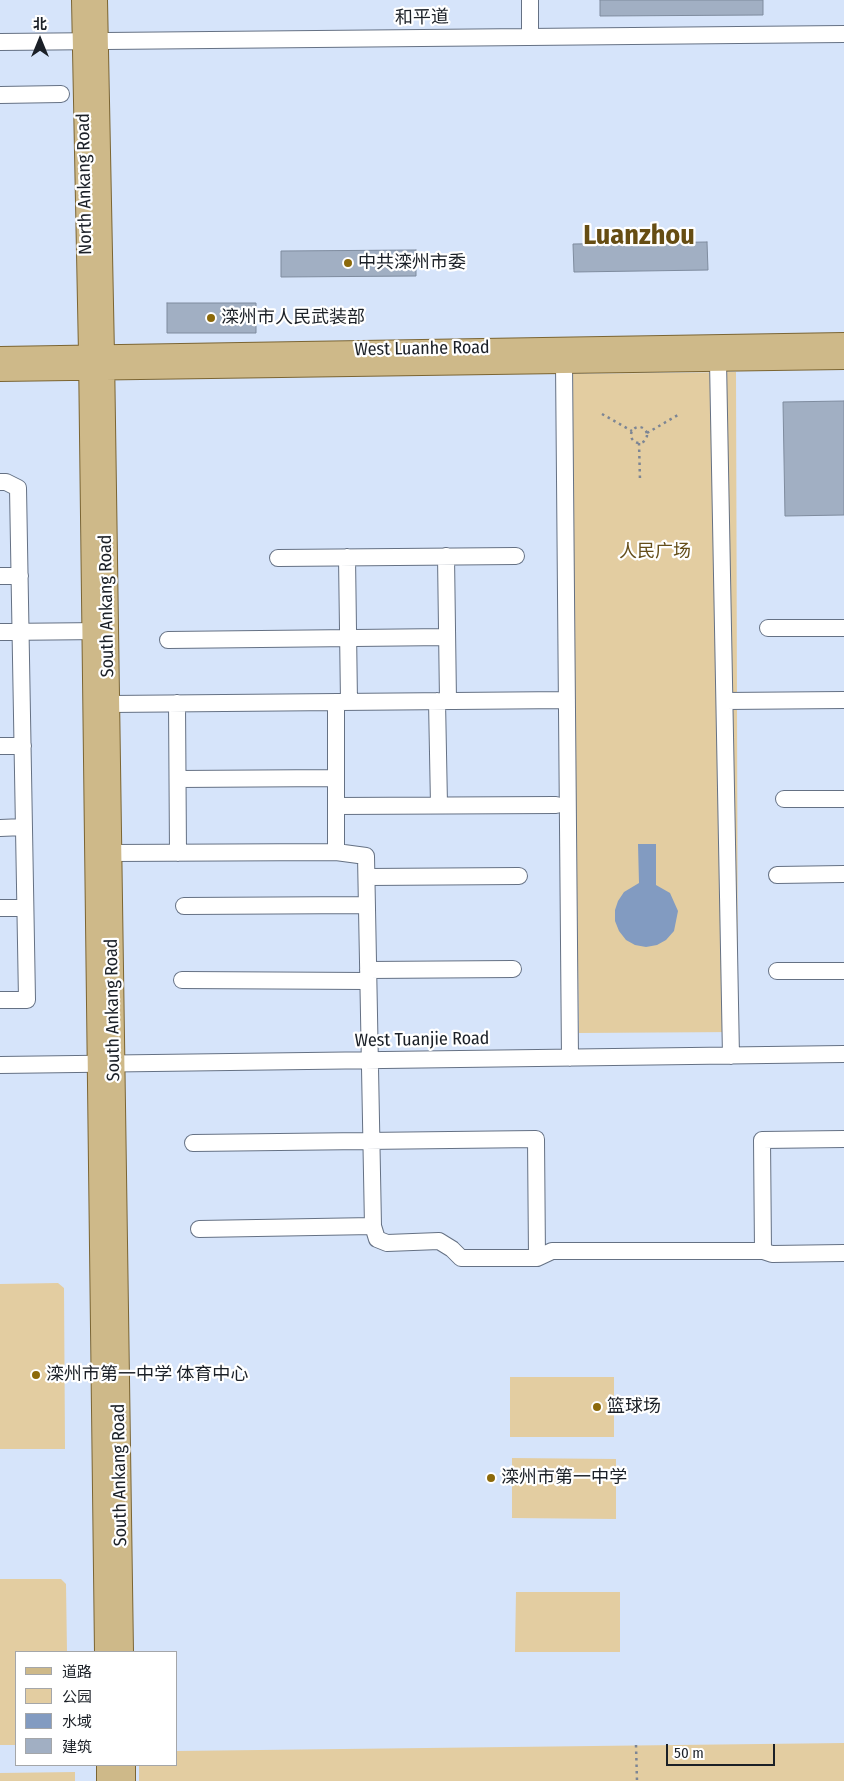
<!DOCTYPE html>
<html>
<head>
<meta charset="utf-8">
<style>
  body { margin:0 }
  #map { position:relative; width:844px; height:1781px; overflow:hidden; background:#d6e4fa; font-family:"Fira Sans Condensed","Noto Sans SC",sans-serif }
  canvas { display:block }
  .legend { position:absolute; left:15px; top:1651px; width:162px; height:115px; box-sizing:border-box; background:#fff; border:1px solid #a4a6a9; margin:0; padding:6px 9px; list-style:none; font-size:15px; color:#1b2027 }
  .legend li { display:flex; align-items:center; gap:10px; height:25px }
  .legend b { width:25px; border:1px solid #a4a6a9 }
  .north { position:absolute; left:15px; top:15px; width:50px; height:50px; -webkit-text-stroke:4px #fff; paint-order:stroke; rotate:0deg; font-size:14px; font-weight:700; line-height:20px; text-align:center; color:#1b2027 }
  .north::after { content:''; display:block; margin:auto; width:18px; height:22px; background:#1b2027; clip-path:polygon(50% 0,100% 100%,50% 72%,0 100%) }
  .scale { position:absolute; left:666px; top:1744px; width:109px; height:22px; box-sizing:border-box; border:2px solid #1b2027; border-top:0; padding-left:6px; font-size:15px; line-height:18px; white-space:nowrap; color:#1b2027; -webkit-text-stroke:4px #fff; paint-order:stroke }
</style>
</head>
<body>
<div id="map">
<canvas width="844" height="1781"></canvas>
<ul class="legend">
<li><b style="height:6px;background:#ceb989"></b>道路</li>
<li><b style="height:14px;background:#e3cda1"></b>公园</li>
<li><b style="height:14px;background:#829bc1"></b>水域</li>
<li><b style="height:14px;background:#a1afc3"></b>建筑</li>
</ul>
<div class="north">北</div>
<div class="scale">50 m</div>
</div>
<script>
const context = document.querySelector('canvas').getContext('2d');
context.lineJoin = 'round';
function paint(path, color) {
  context.fillStyle = color;
  context.fill(path, 'evenodd');
}
function toPath(rows) {
  const path = new Path2D();
  for (const r of rows) {
    if (r.length === 3) {
      path.moveTo(r[0] + r[2], r[1]);
      path.arc(r[0], r[1], r[2], 0, 2 * Math.PI);
      continue;
    }
    path.moveTo(r[0], r[1]);
    for (let i = 2; i < r.length; i += 2) path.lineTo(r[i], r[i + 1]);
  }
  return path;
}
function trace(path, color, width, dash) {
  context.strokeStyle = color;
  context.lineWidth = width;
  context.lineCap = dash ? 'butt' : 'round';
  context.setLineDash(dash || []);
  context.stroke(path);
}
function drawText(font, color, halo, rows, align = 'center') {
  context.font = font + ' "Fira Sans Condensed","Noto Sans SC",sans-serif';
  context.lineWidth = 4.5;
  context.setLineDash([]);
  context.textBaseline = 'middle';
  context.strokeStyle = halo;
  context.fillStyle = color;
  for (const [text, x, y, turn = 0] of rows) {
    context.save();
    context.translate(x, y);
    context.rotate((+turn || 0) * Math.PI / 180);
    context.textAlign = isNaN(turn) ? turn : align;
    if (halo) context.strokeText(text, 0, 0);
    context.fillText(text, 0, 0);
    context.restore();
  }
}
const green = toPath([
  [736,372,738,1032,579,1033,570,374],
  [58,1283,64,1288,65,1449,0,1449,0,1284],
  [510,1377,614,1377,614,1437,510,1437],
  [512,1458,616,1459,616,1519,512,1518],
  [0,1579,61,1579,66,1584,67,1652,16,1652,16,1745,0,1745],
  [516,1592,620,1592,620,1652,515,1652],
  [844,1743,844,1781,139,1781,139,1765,176,1765,176,1751],
  [75,1772,75,1781,0,1781,0,1773]
]);
const water = toPath([
  [638,844,656,844,656,885,670,893,678,911,674,931,666,940,657,945,646,947,635,945,626,940,619,931,615,921,615,910,618,901,624,892,639,883]
]);
const building = toPath([
  [600,0,763,0,763,15,600,16,600,0],
  [707,242,708,270,574,272,573,244,707,242],
  [416,250,416,276,281,277,281,251,416,250],
  [167,303,256,303,256,333,167,333,167,303],
  [844,401,844,515,785,516,783,402,844,401]
]);
const path = toPath([
  [602,414,632,431],
  [639,435,8],
  [647,433,678,415],
  [639,443,640,480],
  [636,1745,637,1781]
]);
const minor = toPath([
  [530,0,530,37],
  [0,42,844,34],
  [0,95,61,94],
  [718,361,731,1056],
  [564,363,570,1058],
  [0,482,6,482,18,488,27,1000,0,1000],
  [446,556,448,701],
  [347,557,349,702],
  [278,558,516,556],
  [0,576,20,576],
  [768,628,844,628],
  [0,632,103,631],
  [168,640,447,637],
  [437,701,439,805],
  [725,701,844,700],
  [177,703,178,853],
  [110,704,567,700],
  [0,746,23,746],
  [178,779,336,778],
  [784,799,844,799],
  [336,806,556,805],
  [0,828,24,827],
  [336,852,336,702],
  [111,853,336,852,366,856,373,1226,377,1239,387,1243,439,1241,452,1249,461,1258,537,1258,552,1251,763,1251,772,1254,844,1253],
  [777,875,844,874],
  [367,877,519,876],
  [184,906,367,905],
  [0,908,25,908],
  [368,970,513,969],
  [777,971,844,971],
  [182,980,367,981],
  [0,1065,844,1054],
  [193,1143,536,1139,537,1258],
  [199,1229,373,1226],
  [763,1251,762,1140,844,1139]
]);
const major = toPath([
  [82,0,89,354,105,1652],
  [97,0,104,354,123,1652],
  [0,357,844,343],
  [0,371,844,359],
  [107,1765,107,1781],
  [125,1765,125,1781]
]);
const markers = [
  [348,263,5,"#8c690a"],
  [211,318,5,"#8c690a"],
  [36,1375,5,"#8c690a"],
  [597,1407,5,"#8c690a"],
  [491,1478,5,"#8c690a"]
];
const streetNames = [
  ["和平道",422,18,-1],
  ["North Ankang Road",85,184,-91],
  ["West Luanhe Road",422,349,-1],
  ["South Ankang Road",107,606,-91],
  ["South Ankang Road",113,1010,-91],
  ["West Tuanjie Road",422,1040,-1],
  ["South Ankang Road",120,1475,-91]
];
const poiNames = [
  ["中共滦州市委",358,263],
  ["滦州市人民武装部",221,318],
  ["滦州市第一中学 体育中心",46,1375],
  ["篮球场",607,1407],
  ["滦州市第一中学",501,1478]
];
const parkNames = [
  ["人民广场",655,552]
];
const townNames = [
  ["Luanzhou",639,236]
];
paint(green, '#e3cda1');
paint(water, '#829bc1');
paint(building, '#a1afc3');
trace(building, '#7e8b9e', 1);
trace(minor, '#657184', 18);
trace(major, '#7b6533', 22);
trace(path, '#7c8594', 2.5, [2.5, 4]);
trace(minor, '#fff', 16);
trace(major, '#ceb989', 20);
for (const [x, y, r, color] of markers) {
  const dot = new Path2D();
  dot.arc(x, y, r, 0, 2 * Math.PI);
  context.fillStyle = color;
  context.fill(dot);
  trace(dot, '#fff', 2);
}
drawText('18px', '#1b2027', '#fff', streetNames);
drawText('18px', '#1b2027', '#fff', poiNames, 'left');
drawText('18px', '#654e1a', '#fff', parkNames);
drawText('bold 28px', '#664d13', '#fff', townNames);
</script>
</body>
</html>
